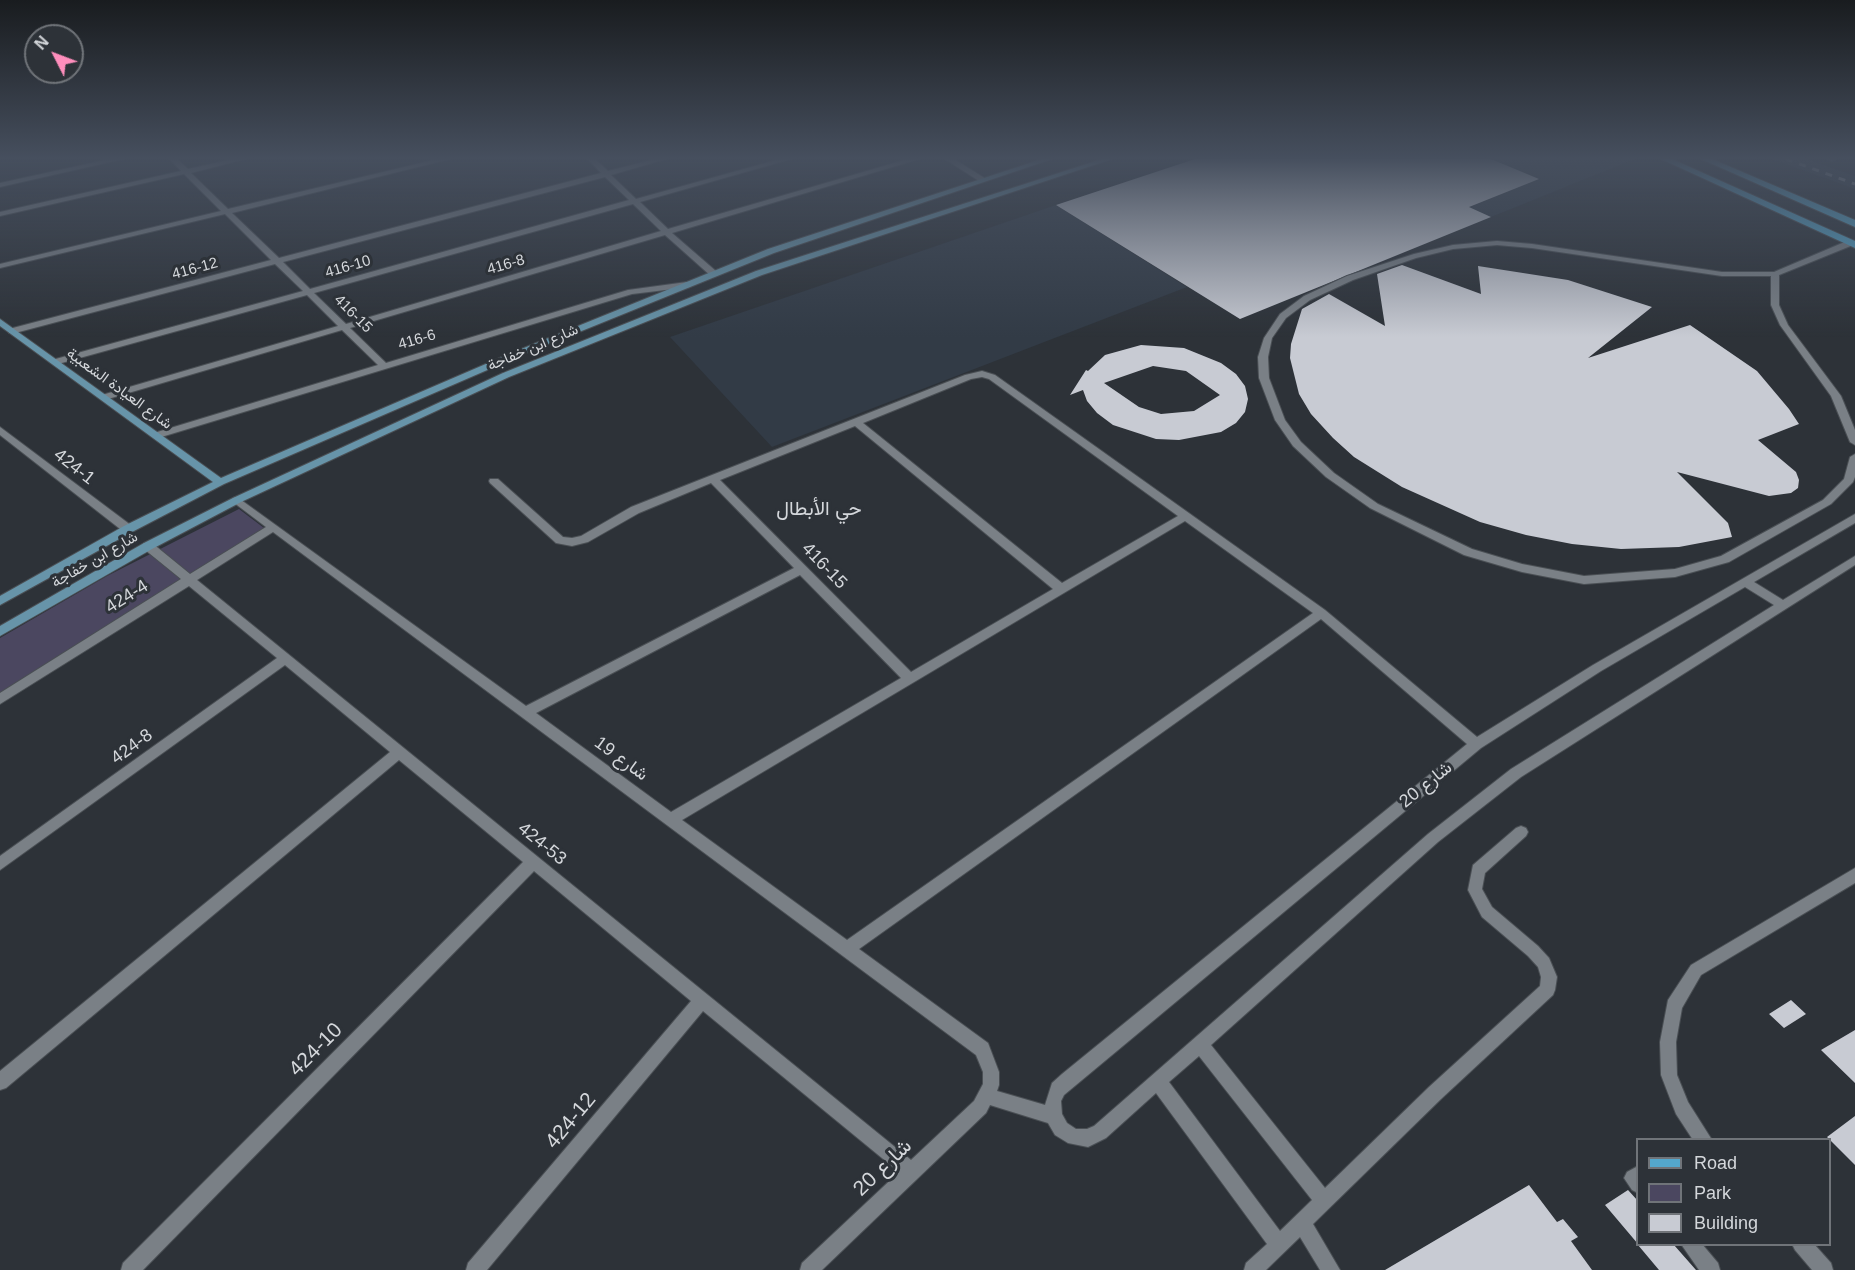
<!DOCTYPE html>
<html>
<head>
<meta charset="utf-8">
<style>
  body { margin:0 }
  #map { position:relative; width:1855px; height:1270px; overflow:hidden; background:#2d3238; font-family:Arial,sans-serif }
  canvas { display:block }
  .legend { position:absolute; left:1636px; top:1138px; width:195px; height:108px; box-sizing:border-box; background:#2d3238; border:2px solid #707479; margin:0; padding:8px 10px; list-style:none; font-size:18px; color:#d4d7db }
  .legend li { display:flex; align-items:center; gap:12px; height:30px }
  .legend b { width:30px; border:2px solid #707479 }
  .north { position:absolute; left:24px; top:24px; width:60px; height:60px; box-sizing:border-box; background:#2d3238; border:2px solid #707479; border-radius:50%; rotate:312deg; font-size:16px; font-weight:700; line-height:24px; text-align:center; color:#d4d7db }
  .north::after { content:''; display:block; margin:auto; width:21px; height:27px; background:#fe8ebc; clip-path:polygon(50% 0,100% 100%,50% 72%,0 100%) }
</style>
</head>
<body>
<div id="map">
<canvas width="1855" height="1270"></canvas>
<ul class="legend">
<li><b style="height:8px;background:#54a7cc"></b>Road</li>
<li><b style="height:16px;background:#4b4760"></b>Park</li>
<li><b style="height:16px;background:#c8cbd3"></b>Building</li>
</ul>
<div class="north">N</div>
</div>
<script>
const context = document.querySelector('canvas').getContext('2d');
context.lineJoin = 'round';
function paint(path, color) {
  context.fillStyle = color;
  context.fill(path, 'evenodd');
}
function toPath(rows) {
  const path = new Path2D();
  for (const r of rows) {
    path.moveTo(r[0], r[1]);
    for (let i = 2; i < r.length; i += 2) path.lineTo(r[i], r[i + 1]);
  }
  return path;
}
function trace(path, color, width, dash) {
  context.strokeStyle = color;
  context.lineWidth = width;
  context.lineCap = dash ? 'butt' : 'round';
  context.setLineDash(dash || []);
  context.stroke(path);
}
function drawText(font, color, halo, rows, align = 'center') {
  context.font = font + ' Arial,Vazirmatn,sans-serif';
  context.lineWidth = 6;
  context.setLineDash([]);
  context.textBaseline = 'middle';
  context.strokeStyle = halo;
  context.fillStyle = color;
  for (const [text, x, y, turn = 0] of rows) {
    context.save();
    context.translate(x, y);
    context.rotate((+turn || 0) * Math.PI / 180);
    context.textAlign = isNaN(turn) ? turn : align;
    if (halo) context.strokeText(text, 0, 0);
    context.fillText(text, 0, 0);
    context.restore();
  }
}
const built = toPath([
  [1363,159,1635,159,1491,217],
  [1772,159,1807,159,1855,176,1855,189],
  [1056,205,1187,287,772,447,670,337]
]);
const green = toPath([
  [239,509,264,528,0,694,0,638,107,576]
]);
const building = toPath([
  [1195,159,1491,159,1539,179,1469,207,1491,217,1240,319,1056,205],
  [1402,265,1481,294,1478,266,1568,280,1652,307,1588,358,1690,325,1757,371,1789,409,1799,424,1758,440,1796,472,1799,480,1798,488,1791,493,1769,496,1677,472,1728,523,1732,537,1679,547,1621,549,1572,544,1526,535,1480,522,1402,487,1354,457,1333,438,1311,414,1299,394,1290,358,1291,344,1302,309,1329,294,1385,326,1377,274],
  [1141,345,1184,348,1221,363,1236,374,1245,386,1248,399,1245,412,1236,423,1221,432,1179,440,1156,439,1113,425,1097,413,1087,401,1083,390,1070,395,1086,370,1088,371,1105,355],
  [1153,366,1186,371,1220,395,1194,411,1161,414,1139,407,1104,383],
  [1791,1000,1806,1014,1784,1028,1769,1014],
  [1855,1030,1855,1083,1821,1050],
  [1855,1116,1855,1165,1827,1137],
  [1529,1185,1557,1222,1563,1219,1578,1237,1571,1241,1592,1270,1385,1270],
  [1628,1190,1638,1201,1638,1244,1605,1205],
  [1638,1245,1674,1245,1696,1270,1659,1270]
]);
const lane = toPath([
  [1497,241,1532,244,1722,272,1774,272,1847,241,1853,241,1853,245,1779,275,1779,305,1788,325,1841,396,1855,430,1855,445,1850,442,1831,396,1780,325,1771,305,1771,276,1722,276,1532,248,1497,245,1453,249,1416,258,1353,280,1310,300,1286,318,1272,338,1268,357,1269,378,1285,420,1301,442,1334,473,1378,504,1472,549,1522,564,1584,576,1675,569,1721,556,1823,500,1844,479,1850,457,1855,454,1855,477,1853,482,1831,504,1729,562,1675,577,1584,584,1522,572,1464,555,1370,508,1326,477,1293,446,1275,420,1259,378,1258,357,1264,338,1280,314,1304,296,1347,276,1414,254,1453,245,1497,241],
  [1855,868,1855,883,1701,975,1682,1008,1676,1042,1677,1075,1688,1102,1712,1140,1693,1140,1676,1114,1661,1075,1660,1042,1668,1000,1691,965,1855,868],
  [1638,1166,1638,1193,1632,1190,1624,1178,1627,1172,1638,1166],
  [1681,1244,1702,1244,1718,1263,1720,1270,1699,1270,1681,1244],
  [1792,1244,1814,1244,1831,1263,1833,1270,1812,1270,1795,1250,1792,1244]
]);
const street = toPath([
  [110,159,123,159,0,187,0,183,110,159],
  [170,159,177,159,188,169,234,159,245,159,191,173,228,209,438,159,450,159,232,213,279,258,601,173,588,159,595,159,608,171,656,159,666,159,611,175,636,199,780,159,791,159,640,202,668,229,908,159,919,159,672,233,717,272,717,276,711,276,665,235,350,328,386,363,628,290,687,282,691,285,690,287,632,294,158,438,153,435,154,433,378,365,342,330,108,399,105,400,100,397,102,395,338,326,307,295,58,364,55,365,50,362,52,360,303,291,275,264,15,333,9,333,9,329,271,260,225,214,0,268,0,264,221,211,184,174,0,216,0,212,181,171,170,159],
  [605,177,629,200,310,289,283,262,605,177],
  [633,204,661,231,346,324,314,293,633,204],
  [945,159,954,159,986,179,979,181,945,159],
  [1827,159,1836,159,1832,161,1827,159],
  [982,371,995,375,1325,610,1477,737,1593,665,1855,514,1855,523,1754,582,1783,600,1855,556,1855,565,1521,777,1438,842,1211,1045,1325,1188,1429,1087,1540,986,1541,977,1538,967,1528,956,1482,917,1468,890,1473,865,1516,828,1521,826,1526,828,1528,832,1526,836,1485,873,1482,889,1492,907,1538,946,1549,958,1557,977,1555,990,1553,995,1441,1099,1313,1224,1340,1270,1320,1270,1300,1237,1266,1270,1244,1270,1246,1263,1267,1244,1156,1093,1106,1138,1088,1147,1068,1143,1055,1135,1048,1123,990,1105,986,1113,822,1270,800,1270,802,1263,899,1172,703,1011,487,1270,466,1270,468,1263,691,1001,534,871,143,1270,121,1270,123,1263,523,862,399,760,6,1088,0,1090,0,1071,390,752,285,665,0,870,0,856,277,658,189,586,0,704,0,693,181,579,144,549,142,546,144,543,152,543,190,574,266,527,233,502,232,500,233,498,237,497,526,706,794,568,711,483,639,513,588,542,572,546,556,543,490,483,489,481,490,479,498,479,563,537,572,538,581,536,631,507,965,375,982,371],
  [982,377,989,379,1178,516,1062,583,863,423,971,379,982,377],
  [855,426,1053,589,911,672,720,480,855,426],
  [1185,521,1313,613,847,940,682,820,1185,521],
  [273,532,976,1055,983,1072,983,1084,974,1101,911,1160,197,580,273,532],
  [800,575,901,678,671,812,536,713,800,575],
  [1745,587,1774,605,1511,769,1428,834,1094,1126,1087,1129,1076,1129,1067,1123,1062,1114,1061,1101,1064,1095,1481,748,1601,671,1745,587],
  [1321,619,1467,744,1062,1074,1052,1083,1045,1105,997,1091,999,1085,999,1072,988,1043,859,949,1321,619],
  [1199,1056,1312,1200,1280,1231,1169,1082,1199,1056],
  [0,427,132,526,133,529,132,532,124,532,0,435,0,427]
]);
const secondary = toPath([
  [1042,159,1052,159,774,253,515,358,224,484,132,532,0,605,0,596,124,526,213,482,0,326,0,319,221,478,509,354,768,249,1042,159],
  [1102,159,1112,159,762,275,509,377,241,502,152,549,0,636,0,626,144,543,233,498,503,373,756,271,1102,159]
]);
const primary = toPath([
  [1661,159,1672,159,1855,241,1855,248,1661,159],
  [1701,159,1712,159,1855,220,1855,227,1701,159]
]);
const rail = toPath([
  [1786,159,1855,184]
]);
const farStreetnames = [
  ["416-8",506,265,-16],
  ["416-10",348,267,-16],
  ["416-12",195,269,-15],
  ["416-15",353,314,45],
  ["416-6",417,340,-16],
  ["شارع ابن خفاجة",533,348,-23],
  ["شارع العيادة الشعبية",119,389,36],
  ["شارع ابن خفاجة",95,560,-30]
];
const streetNames = [
  ["424-1",74,467,38],
  ["416-15",824,566,46],
  ["424-4",127,597,-32],
  ["424-8",132,747,-36],
  ["شارع 19",621,759,36],
  ["شارع 20",1426,785,-39],
  ["424-53",542,844,39]
];
const neighbourhoodNames = [
  ["حي الأبطال",819,509]
];
const nearStreetnames = [
  ["424-10",316,1050,-45],
  ["424-12",571,1121,-50],
  ["شارع 20",883,1168,-44]
];
paint(built, '#323b46');
paint(green, '#4b4760');
paint(building, '#c8cbd3');
trace(lane, '#4a4f54', 2);
trace(street, '#4a4f54', 2);
trace(secondary, '#4a4f54', 2);
trace(primary, '#4a4f54', 2);
paint(lane, '#7a8086');
paint(street, '#7a8086');
paint(secondary, '#6794a9');
paint(primary, '#54a7cc');
trace(rail, '#8f9398', 3, [7, 7]);
const sky = context.createLinearGradient(0, 0, 0, 337);
sky.addColorStop(0, '#191c1f');
sky.addColorStop(0.47, '#464f5e');
sky.addColorStop(1, '#464f5e00');
context.fillStyle = sky;
context.fillRect(0, 0, 1855, 337);
drawText('15px', '#d4d7db', '#2d3238', farStreetnames);
drawText('18px', '#d4d7db', '#2d3238', streetNames);
drawText('20px', '#d4d7db', '#2d3238', neighbourhoodNames);
drawText('21px', '#d4d7db', '#2d3238', nearStreetnames);
</script>
</body>
</html>
